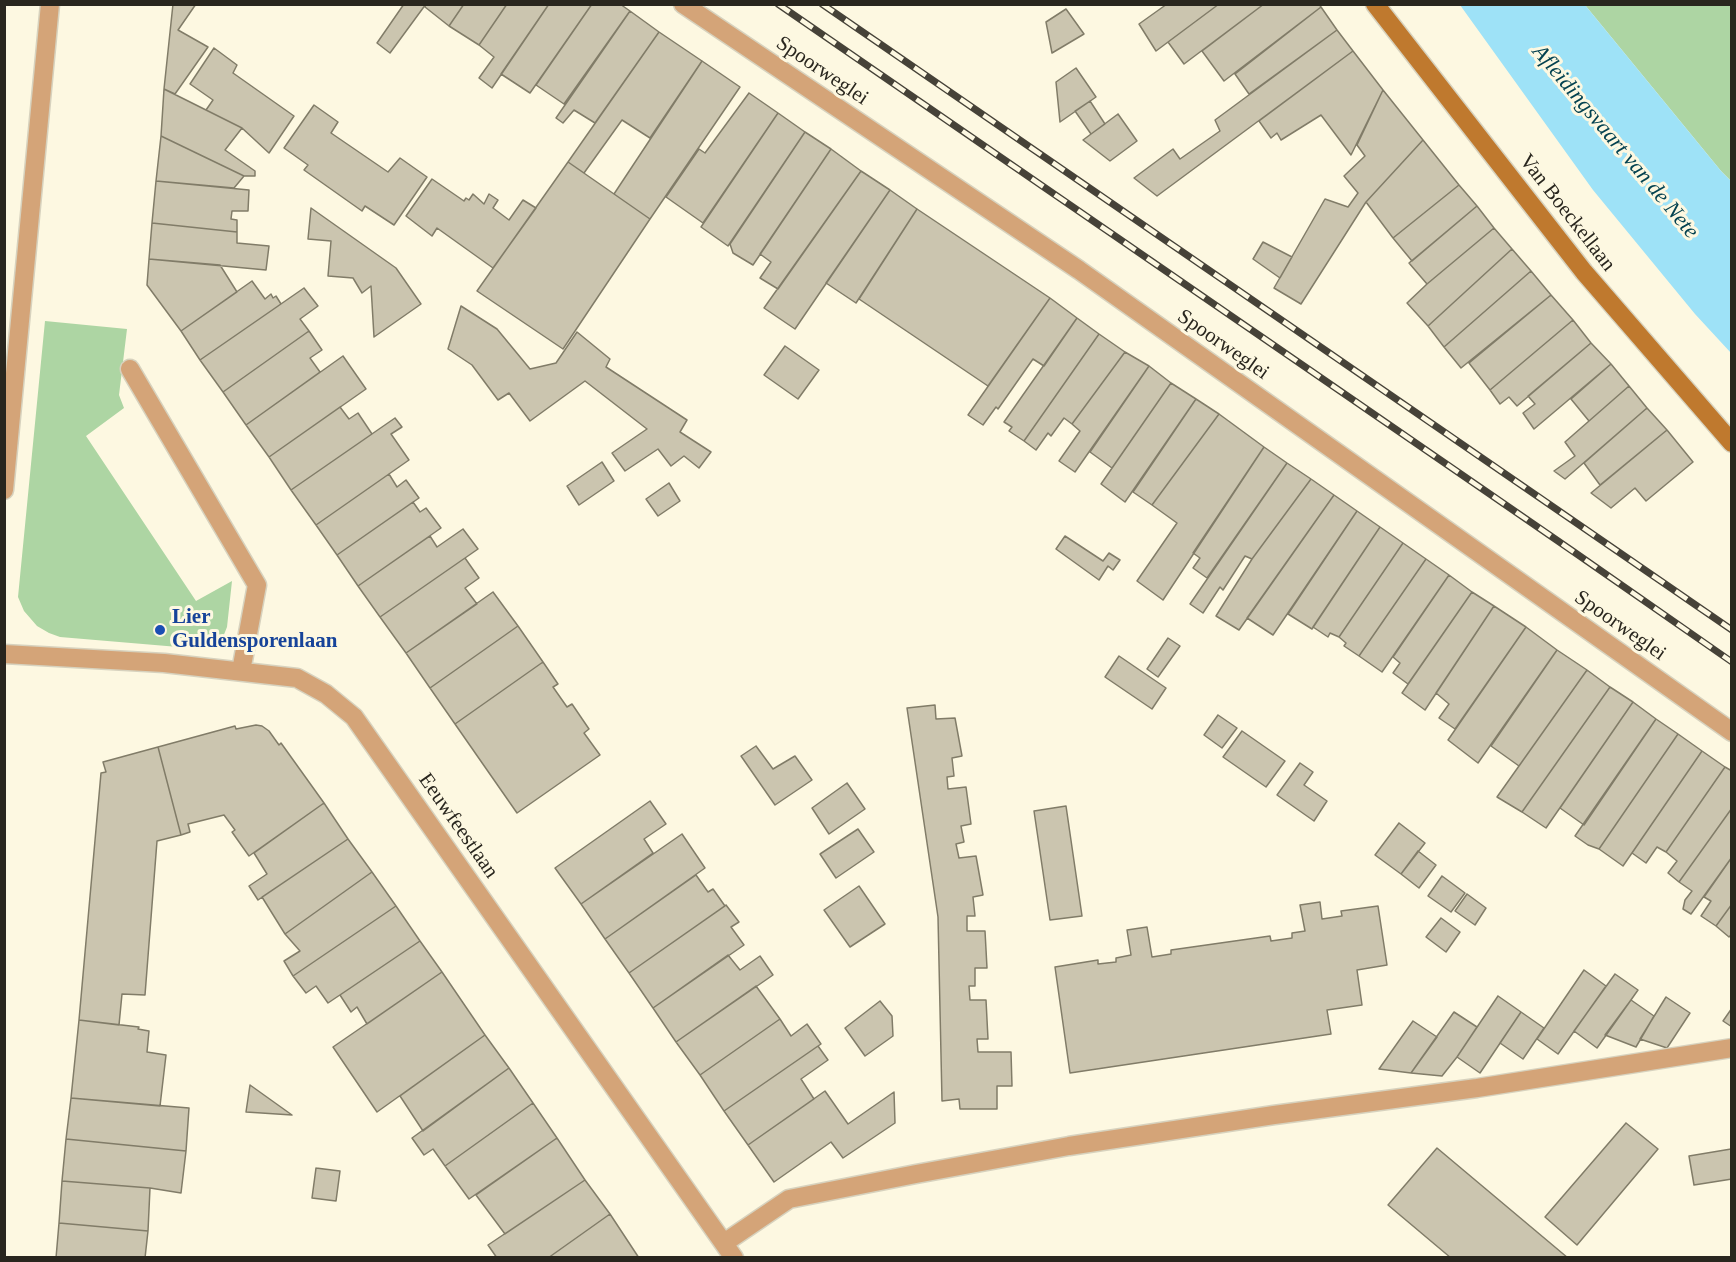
<!DOCTYPE html>
<html>
<head>
<meta charset="utf-8">
<style>
  body { margin:0 }
  #map { position:relative; width:1736px; height:1262px; overflow:hidden; background:#fdf8e1; font-family:"Times New Roman",serif }
  canvas { display:block }
  .frame { position:absolute; inset:0; border:6px solid #29261e; pointer-events:none }
</style>
</head>
<body>
<div id="map">
<canvas width="1736" height="1262"></canvas>
<div class="frame"></div>
</div>
<script>
const context = document.querySelector('canvas').getContext('2d');
context.lineJoin = 'round';
function paint(path, color) {
  context.fillStyle = color;
  context.fill(path, 'evenodd');
}
function toPath(rows) {
  const path = new Path2D();
  for (const r of rows) {
    path.moveTo(r[0], r[1]);
    for (let i = 2; i < r.length; i += 2) path.lineTo(r[i], r[i + 1]);
  }
  return path;
}
function trace(path, color, width, dash) {
  context.strokeStyle = color;
  context.lineWidth = width;
  context.lineCap = dash ? 'butt' : 'round';
  context.setLineDash(dash || []);
  context.stroke(path);
}
function drawText(font, color, halo, rows, align = 'center') {
  context.font = font + ' "Times New Roman",serif';
  context.lineWidth = 6;
  context.setLineDash([]);
  context.textBaseline = 'middle';
  context.strokeStyle = halo;
  context.fillStyle = color;
  for (const [text, x, y, turn = 0] of rows) {
    context.save();
    context.translate(x, y);
    context.rotate((+turn || 0) * Math.PI / 180);
    context.textAlign = isNaN(turn) ? turn : align;
    if (halo) context.strokeText(text, 0, 0);
    context.fillText(text, 0, 0);
    context.restore();
  }
}
const green = toPath([
  [1585,5,1731,5,1731,181,1721,171],
  [45,321,127,329,119,395,124,408,86,436,196,601,232,581,227,627,223,637,213,647,202,649,60,637,49,633,37,626,24,611,18,597]
]);
const water = toPath([
  [1460,5,1585,5,1721,171,1731,181,1731,353,1695,314,1593,190]
]);
const building = toPath([
  [173,4,196,4,178,30,208,47,175,94,164,89,173,4],
  [404,4,426,4,390,53,377,43,404,4],
  [426,4,464,4,449,26,425,7,426,4],
  [464,4,507,4,479,45,449,26,464,4],
  [507,4,549,4,492,88,479,78,494,57,479,45,507,4],
  [549,4,592,4,530,93,501,74,549,4],
  [592,4,620,4,630,11,564,104,536,85,592,4],
  [1167,4,1219,4,1156,51,1139,24,1167,4],
  [1219,4,1264,4,1184,64,1168,42,1219,4],
  [1264,4,1319,4,1321,7,1224,81,1202,51,1264,4],
  [1321,7,1337,30,1249,94,1235,74,1321,7],
  [1066,9,1084,34,1052,53,1046,22,1066,9],
  [630,11,659,32,595,123,574,110,563,123,556,118,630,11],
  [1337,30,1353,51,1157,196,1134,178,1173,149,1180,159,1220,131,1215,120,1337,30],
  [659,32,702,61,650,138,622,120,584,173,568,162,659,32],
  [214,48,237,65,233,73,294,116,269,153,242,128,206,110,213,100,190,84,214,48],
  [1353,51,1383,90,1351,155,1321,115,1281,140,1277,133,1271,138,1259,121,1353,51],
  [702,61,740,87,650,219,614,194,702,61],
  [1076,68,1096,97,1060,122,1056,82,1076,68],
  [164,89,242,128,225,150,255,171,255,176,244,176,161,136,164,89],
  [1383,90,1423,140,1366,202,1301,304,1274,288,1325,199,1348,207,1358,193,1344,176,1365,156,1357,145,1383,90],
  [749,93,778,113,703,223,666,197,699,149,705,153,749,93],
  [1090,101,1105,124,1091,134,1075,111,1090,101],
  [314,105,338,122,331,133,388,172,400,158,427,177,394,225,365,206,362,211,304,170,308,165,284,148,314,105],
  [778,113,805,132,728,246,701,227,778,113],
  [1118,114,1137,141,1110,161,1083,140,1118,114],
  [805,132,831,149,753,265,733,253,730,244,805,132],
  [161,136,244,176,234,188,156,181,161,136],
  [1423,140,1459,185,1393,238,1366,202,1423,140],
  [831,149,861,171,778,289,760,278,771,262,760,254,831,149],
  [568,162,650,219,563,349,477,291,568,162],
  [861,171,890,190,795,329,764,308,861,171],
  [432,179,464,201,466,198,469,200,473,194,484,204,489,194,498,200,493,208,509,220,523,200,536,208,493,268,437,228,432,236,406,216,432,179],
  [156,181,249,190,248,211,232,211,231,219,237,220,237,232,152,223,156,181],
  [1459,185,1477,206,1412,261,1393,238,1459,185],
  [890,190,917,209,856,303,826,283,890,190],
  [1477,206,1494,228,1427,284,1409,263,1477,206],
  [311,208,396,268,421,304,374,337,371,286,362,293,353,278,328,276,331,241,308,239,311,208],
  [917,209,1050,298,988,386,859,299,917,209],
  [152,223,237,232,237,243,269,246,266,270,149,259,152,223],
  [1494,228,1512,249,1428,326,1407,303,1427,284,1494,228],
  [1263,242,1292,257,1280,278,1253,259,1263,242],
  [1512,249,1531,271,1444,347,1428,326,1512,249],
  [149,259,220,265,237,292,181,331,147,285,149,259],
  [1531,271,1551,295,1461,368,1444,347,1531,271],
  [252,281,265,299,271,294,273,298,276,296,281,304,200,360,181,331,252,281],
  [304,288,318,306,300,319,309,331,223,392,200,360,304,288],
  [1551,295,1573,320,1490,390,1469,363,1551,295],
  [1050,298,1077,318,1044,366,1033,359,998,409,996,407,983,425,968,415,1050,298],
  [461,306,497,329,530,369,556,363,577,332,610,359,606,367,687,420,680,432,711,452,699,468,684,456,671,466,658,449,625,471,612,453,647,429,585,381,530,421,509,393,498,400,472,365,448,349,461,306],
  [1077,318,1099,334,1024,441,1009,431,1012,427,1004,422,1077,318],
  [1573,320,1591,343,1517,406,1509,397,1500,404,1490,390,1573,320],
  [309,331,322,350,310,358,320,372,246,425,223,392,309,331],
  [1099,334,1125,352,1072,424,1064,418,1051,436,1048,433,1036,450,1024,441,1099,334],
  [1591,343,1611,364,1534,429,1523,413,1535,404,1528,396,1591,343],
  [785,346,819,370,798,399,764,375,785,346],
  [1125,352,1149,366,1075,472,1059,461,1080,431,1072,424,1125,352],
  [343,356,366,389,269,457,246,425,343,356],
  [1611,364,1629,386,1589,421,1571,399,1611,364],
  [1149,366,1171,383,1112,468,1090,452,1149,366],
  [1171,383,1196,399,1125,502,1101,484,1171,383],
  [1629,386,1647,408,1565,479,1554,471,1575,456,1565,442,1629,386],
  [1196,399,1219,414,1152,505,1133,492,1196,399],
  [340,407,349,419,358,413,372,434,291,490,269,457,340,407],
  [1647,408,1667,430,1600,485,1584,463,1647,408],
  [1219,414,1264,447,1163,600,1137,581,1177,523,1152,505,1219,414],
  [395,418,402,427,391,434,409,460,316,525,291,490,395,418],
  [1667,430,1693,462,1646,501,1635,488,1611,508,1591,493,1667,430],
  [1264,447,1287,463,1207,578,1193,568,1200,558,1193,553,1264,447],
  [602,462,614,481,579,505,567,486,602,462],
  [1287,463,1311,479,1252,559,1245,556,1223,590,1220,587,1203,613,1190,604,1287,463],
  [389,474,397,487,406,480,419,498,337,555,316,525,389,474],
  [1311,479,1334,495,1239,630,1216,616,1252,559,1311,479],
  [669,483,680,501,658,516,646,499,669,483],
  [1334,495,1357,511,1273,635,1247,618,1334,495],
  [413,502,420,512,426,508,441,528,358,586,337,555,413,502],
  [1357,511,1380,527,1312,629,1288,614,1357,511],
  [1380,527,1403,543,1339,637,1330,633,1328,637,1313,627,1380,527],
  [463,529,478,549,380,617,358,586,430,536,437,547,463,529],
  [1065,536,1103,561,1109,553,1120,560,1113,570,1108,566,1099,580,1056,549,1065,536],
  [1403,543,1426,559,1359,656,1344,646,1346,643,1339,637,1403,543],
  [465,558,479,578,465,588,477,604,406,653,380,617,465,558],
  [1426,559,1449,575,1382,672,1359,656,1426,559],
  [1449,575,1472,592,1408,684,1393,673,1400,663,1393,657,1449,575],
  [493,592,518,626,430,688,406,653,493,592],
  [1472,592,1494,606,1425,710,1402,693,1472,592],
  [1494,606,1526,627,1455,729,1439,718,1449,704,1436,693,1494,606],
  [518,626,543,662,455,724,430,688,518,626],
  [1526,627,1557,650,1478,763,1448,740,1526,627],
  [1168,638,1180,646,1158,677,1147,669,1168,638],
  [1557,650,1587,670,1519,766,1491,746,1557,650],
  [1119,656,1166,688,1152,709,1105,677,1119,656],
  [543,662,558,684,553,687,567,707,572,704,589,729,584,733,600,755,517,813,455,724,543,662],
  [1587,670,1610,687,1522,812,1497,797,1587,670],
  [1610,687,1633,702,1546,828,1522,812,1610,687],
  [1633,702,1656,719,1584,825,1560,808,1633,702],
  [935,705,936,719,955,718,962,756,952,758,954,776,947,777,948,789,966,787,971,824,961,826,964,842,956,844,959,858,976,856,983,895,973,897,975,916,967,916,967,931,985,931,987,968,975,968,975,986,969,986,970,1000,986,1000,988,1039,977,1039,978,1052,1011,1052,1012,1086,997,1086,997,1109,960,1109,959,1099,942,1101,938,917,907,708,935,705],
  [1218,715,1237,728,1222,748,1204,735,1218,715],
  [1656,719,1678,734,1599,849,1588,845,1575,836,1656,719],
  [256,725,262,726,269,731,279,745,281,743,324,803,249,856,232,832,235,830,224,815,188,824,190,832,181,835,158,747,235,726,236,729,256,725],
  [1242,731,1285,761,1266,787,1223,757,1242,731],
  [1678,734,1702,751,1623,866,1599,849,1678,734],
  [756,746,773,769,795,756,812,780,775,805,741,756,756,746],
  [158,747,181,835,157,841,145,995,122,994,119,1025,79,1020,101,773,106,772,103,762,158,747],
  [1702,751,1725,767,1666,852,1657,847,1646,863,1632,853,1702,751],
  [1300,763,1313,772,1304,785,1327,801,1314,821,1277,795,1300,763],
  [1725,767,1732,771,1732,808,1679,882,1668,873,1677,861,1666,852,1725,767],
  [847,783,865,809,829,834,812,808,847,783],
  [650,801,666,824,644,839,653,853,581,904,555,868,650,801],
  [324,803,348,839,258,900,249,886,267,874,254,853,324,803],
  [1066,806,1082,916,1050,920,1034,811,1066,806],
  [1732,808,1732,857,1691,914,1683,909,1685,900,1692,891,1679,882,1732,808],
  [1399,823,1425,843,1401,874,1375,855,1399,823],
  [858,829,874,852,836,878,820,854,858,829],
  [682,834,705,868,605,939,581,904,682,834],
  [348,839,372,872,285,934,262,897,348,839],
  [1418,851,1436,865,1419,888,1401,874,1418,851],
  [1732,857,1732,904,1716,926,1701,916,1711,901,1704,897,1732,857],
  [372,872,396,906,293,976,284,961,300,951,285,934,372,872],
  [696,875,708,892,713,889,725,906,629,973,605,939,696,875],
  [1442,876,1465,893,1451,912,1428,896,1442,876],
  [859,886,885,924,850,947,824,910,859,886],
  [1467,894,1486,908,1475,925,1455,911,1467,894],
  [1320,902,1322,919,1342,916,1341,911,1378,906,1387,965,1357,970,1362,1005,1327,1010,1331,1034,1070,1073,1055,967,1098,960,1098,964,1116,962,1116,958,1131,955,1127,930,1147,927,1152,957,1171,954,1171,950,1270,936,1271,941,1292,938,1292,933,1305,931,1300,905,1320,902],
  [1732,904,1732,934,1729,937,1716,926,1732,904],
  [726,905,739,922,731,927,744,945,653,1008,629,973,726,905],
  [396,906,420,941,328,1003,316,986,306,993,293,976,396,906],
  [1441,918,1460,932,1446,952,1426,937,1441,918],
  [420,941,442,972,367,1024,357,1007,351,1012,340,995,420,941],
  [728,955,740,970,760,956,773,975,676,1042,653,1008,728,955],
  [1584,970,1606,986,1558,1054,1537,1039,1584,970],
  [442,972,485,1035,377,1112,333,1047,442,972],
  [1615,974,1638,990,1597,1048,1574,1031,1615,974],
  [756,986,780,1019,700,1075,676,1042,756,986],
  [1498,996,1521,1012,1480,1073,1457,1057,1498,996],
  [1666,997,1690,1013,1667,1048,1640,1039,1666,997],
  [1631,1000,1654,1016,1636,1047,1605,1035,1631,1000],
  [880,1001,892,1016,893,1036,865,1056,845,1028,880,1001],
  [1732,1008,1732,1027,1723,1021,1732,1008],
  [1454,1012,1477,1027,1457,1057,1442,1076,1411,1073,1454,1012],
  [1521,1012,1544,1028,1523,1059,1500,1043,1521,1012],
  [780,1019,791,1036,807,1024,821,1044,724,1111,700,1075,780,1019],
  [79,1020,139,1027,138,1029,149,1031,147,1052,166,1055,160,1106,71,1098,79,1020],
  [1413,1021,1437,1037,1411,1073,1379,1069,1413,1021],
  [485,1035,509,1068,423,1131,400,1096,485,1035],
  [818,1046,828,1060,801,1079,814,1099,748,1145,724,1111,818,1046],
  [509,1068,533,1103,445,1166,433,1149,424,1155,412,1138,509,1068],
  [250,1085,292,1115,246,1112,250,1085],
  [825,1091,848,1124,894,1092,895,1123,843,1158,831,1142,774,1182,748,1145,825,1091],
  [71,1098,189,1108,186,1151,66,1139,71,1098],
  [533,1103,557,1138,469,1199,445,1166,533,1103],
  [1626,1123,1658,1149,1577,1245,1545,1217,1626,1123],
  [557,1138,585,1180,505,1234,476,1195,557,1138],
  [66,1139,186,1151,181,1193,150,1188,62,1181,66,1139],
  [1437,1148,1568,1258,1451,1258,1388,1205,1437,1148],
  [1731,1149,1732,1179,1694,1185,1689,1156,1731,1149],
  [316,1168,340,1171,336,1201,312,1198,316,1168],
  [585,1180,610,1214,548,1258,497,1258,488,1245,585,1180],
  [62,1181,150,1188,148,1231,59,1223,62,1181],
  [610,1214,639,1258,548,1258,610,1214],
  [59,1223,148,1231,145,1258,56,1258,59,1223]
]);
const street = toPath([
  [683,4,1079,270,1732,732],
  [130,369,257,585,241,671],
  [4,490,50,4],
  [4,654,164,663,297,678,326,694,354,717,734,1258],
  [724,1243,789,1199,916,1174,1069,1146,1274,1115,1477,1088,1732,1048]
]);
const secondary = toPath([
  [1375,4,1584,272,1732,443]
]);
const rail = toPath([
  [778,4,1574,552,1732,662],
  [822,4,1732,630]
]);
const markers = [
  [160,630,6,"#1a4fb4"]
];
const streetNames = [
  ["Spoorweglei",822,71,34],
  ["Van Boeckellaan",1567,213,52],
  ["Spoorweglei",1223,345,35],
  ["Spoorweglei",1620,626,35],
  ["Eeuwfeestlaan",458,826,55]
];
const transitNames = [
  ["Lier",172,618],
  ["Guldensporenlaan",172,642]
];
const waterNames = [
  ["Afleidingsvaart van de Nete",1615,142,50]
];
paint(green, '#add5a3');
paint(water, '#9ee2f7');
paint(building, '#cbc5af');
trace(building, '#817c68', 1.5);
trace(street, '#d7d2be', 21);
trace(secondary, '#d7d2be', 21);
trace(street, '#d4a478', 18);
trace(secondary, '#bf792e', 18);
trace(rail, '#464238', 7);
trace(rail, '#fdf8e1', 4.5, [14]);
for (const [x, y, r, color] of markers) {
  const dot = new Path2D();
  dot.arc(x, y, r, 0, 2 * Math.PI);
  context.fillStyle = color;
  context.fill(dot);
  trace(dot, '#fdf8e1', 2);
}
drawText('21px', '#29261e', '#fdf8e1', streetNames);
drawText('bold 21px', '#164399', '#fdf8e1', transitNames, 'left');
drawText('italic 22px', '#044250', '#fdf8e1', waterNames);
</script>
</body>
</html>
